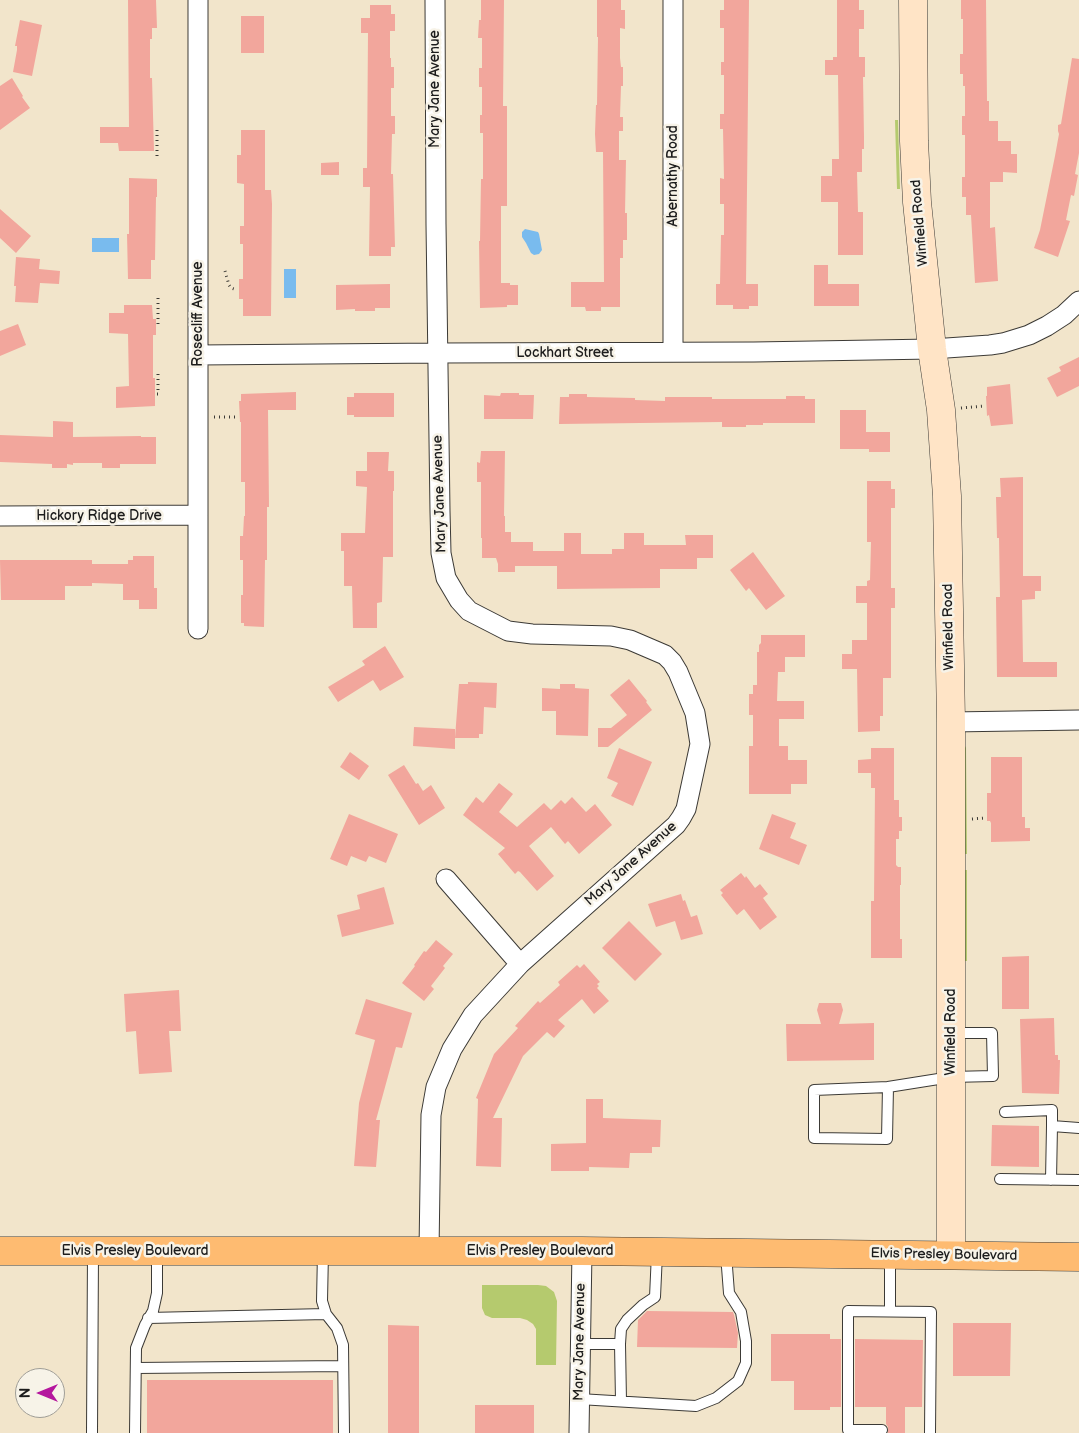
<!DOCTYPE html>
<html>
<head>
<meta charset="utf-8">
<style>
  body { margin:0 }
  #map { position:relative; width:1079px; height:1433px; overflow:hidden; background:#f2e5cb; font-family:"Balsamiq Sans",sans-serif }
  canvas { display:block }
  .north { position:absolute; left:15px; top:1368px; width:50px; height:50px; box-sizing:border-box; background:#f7f3e8; border:1px solid #9f9d96; border-radius:50%; rotate:270deg; font-size:14px; font-weight:700; line-height:20px; text-align:center; color:#1c1c1c }
  .north::after { content:''; display:block; margin:auto; width:18px; height:22px; background:#b5179e; clip-path:polygon(50% 0,100% 100%,50% 72%,0 100%) }
</style>
</head>
<body>
<div id="map">
<canvas width="1079" height="1433"></canvas>
<div class="north">N</div>
</div>
<script>
const context = document.querySelector('canvas').getContext('2d');
context.lineJoin = 'round';
function paint(path, color) {
  context.fillStyle = color;
  context.fill(path, 'evenodd');
}
function toPath(rows) {
  const path = new Path2D();
  for (const r of rows) {
    path.moveTo(r[0], r[1]);
    for (let i = 2; i < r.length; i += 2) path.lineTo(r[i], r[i + 1]);
  }
  return path;
}
function trace(path, color, width, dash) {
  context.strokeStyle = color;
  context.lineWidth = width;
  context.lineCap = dash ? 'butt' : 'round';
  context.setLineDash(dash || []);
  context.stroke(path);
}
function drawText(font, color, halo, rows, align = 'center') {
  context.font = font + ' "Balsamiq Sans",sans-serif';
  context.lineWidth = 5;
  context.setLineDash([]);
  context.textBaseline = 'middle';
  context.strokeStyle = halo;
  context.fillStyle = color;
  for (const [text, x, y, turn = 0] of rows) {
    context.save();
    context.translate(x, y);
    context.rotate((+turn || 0) * Math.PI / 180);
    context.textAlign = isNaN(turn) ? turn : align;
    if (halo) context.strokeText(text, 0, 0);
    context.fillText(text, 0, 0);
    context.restore();
  }
}
const green = toPath([
  [895,120,898,120,900,189,897,189],
  [966,746,967,854,963,854,963,752],
  [963,870,967,870,967,961,963,961],
  [482,1285,538,1285,546,1286,554,1292,557,1301,556,1365,536,1365,536,1329,533,1324,527,1320,520,1318,492,1318,485,1315,482,1308]
]);
const water = toPath([
  [525,229,538,232,539,234,542,250,539,254,534,255,531,253,526,243,522,237,522,232],
  [92,238,119,238,119,252,92,252],
  [284,269,296,269,296,298,284,298]
]);
const building = toPath([
  [128,0,156,0,157,28,152,28,152,39,150,39,150,78,152,78,154,151,119,151,118,143,100,143,100,127,129,127],
  [481,0,504,0,503,106,507,106,507,206,501,206,501,283,510,283,510,285,518,285,518,305,507,305,507,307,480,308,479,241,480,241,481,179,483,179,483,133,480,133,480,115,482,115,482,87,479,87,479,68,482,68,482,38,478,38,479,20,481,20],
  [597,0,621,0,621,10,625,10,625,29,620,28,620,58,621,67,623,67,623,86,621,86,620,117,623,117,623,131,619,131,619,160,626,160,625,213,627,213,627,240,623,240,623,258,620,258,620,307,601,307,601,311,586,311,585,307,571,307,571,282,604,282,603,152,596,152,595,134,596,105,597,105,598,37,597,37],
  [724,0,749,0,746,284,758,284,758,306,749,306,749,309,733,309,733,305,716,305,716,284,720,284,721,235,724,235,724,204,720,204,720,178,724,179,723,129,720,129,720,114,724,114,724,75,721,75,721,62,724,62,724,28,720,28,720,10,724,10],
  [837,0,859,0,859,10,864,10,864,29,859,29,859,57,865,57,865,77,863,77,864,137,864,149,862,149,862,172,857,172,858,212,863,212,863,255,838,255,838,202,821,202,821,176,832,176,832,159,839,159,838,75,825,75,825,60,833,60,833,57,837,57],
  [961,0,986,0,987,101,989,101,989,121,998,121,998,141,1011,141,1011,154,1017,154,1017,173,1003,172,1003,182,990,182,990,228,995,227,998,281,975,283,971,215,966,215,966,197,962,197,962,177,965,177,965,135,962,135,962,116,965,116,965,86,963,86,963,74,960,74,960,54,963,54,963,19,961,19],
  [370,5,391,5,391,14,395,14,395,31,390,31,390,58,391,58,391,67,394,67,394,88,391,88,391,116,395,116,395,134,392,134,391,174,393,174,395,247,391,247,391,256,369,256,370,187,363,187,363,168,367,168,368,33,361,33,361,18,370,18],
  [241,16,264,16,264,53,241,53],
  [20,20,42,25,32,76,13,72,17,50,17,46,15,46],
  [1072,58,1079,59,1079,153,1075,174,1078,175,1074,196,1071,195,1066,220,1070,221,1058,257,1034,248,1040,230,1055,156,1059,134,1058,131,1058,125,1061,124],
  [12,78,23,96,22,97,30,108,0,130,0,86],
  [241,130,265,130,265,190,271,190,272,204,271,316,243,316,243,299,239,299,239,279,243,279,243,244,240,244,240,226,244,226,244,184,237,183,237,155,241,155],
  [339,162,339,175,321,175,321,163],
  [129,178,157,179,157,197,156,197,155,260,151,260,151,279,128,279,127,234,129,234],
  [0,209,31,236,16,253,0,238],
  [16,257,40,259,39,269,60,271,59,284,40,283,38,303,15,302,16,286,14,286],
  [814,265,828,265,828,284,859,284,859,306,814,306],
  [390,284,390,308,375,308,375,311,355,311,355,309,336,310,336,285],
  [124,305,152,305,153,319,156,319,156,335,153,335,153,378,155,378,155,406,116,408,116,387,129,386,128,334,109,333,109,313,124,313],
  [18,324,26,345,0,356,0,331],
  [1079,357,1079,386,1057,397,1047,378,1061,371,1059,367],
  [1010,384,1013,424,991,426,989,415,987,416,986,396,987,396,987,387],
  [296,392,296,410,268,410,269,507,267,507,267,560,265,560,264,627,244,626,244,623,241,623,241,595,243,595,243,560,240,560,240,536,243,536,244,516,245,516,245,482,241,482,241,422,240,422,239,401,241,401,241,394],
  [354,393,394,393,394,417,354,417,354,415,347,415,347,397,354,397],
  [501,393,519,393,519,395,534,395,533,419,484,419,484,395,500,396],
  [569,394,587,394,587,397,635,398,635,400,665,401,665,397,712,397,712,399,786,399,786,396,805,396,805,399,815,399,815,423,763,423,763,425,746,425,746,427,722,427,722,422,559,424,560,397,569,397],
  [840,410,866,410,866,432,890,432,890,452,869,452,869,449,840,449],
  [53,421,73,422,73,437,141,436,141,437,156,437,156,464,120,464,120,468,102,468,102,463,73,463,73,465,67,464,67,468,52,468,52,464,0,462,0,435,53,437],
  [481,451,505,451,504,516,505,516,505,532,511,532,511,542,533,542,533,551,564,551,564,533,581,533,581,554,612,554,612,549,624,549,624,533,644,533,644,545,686,545,685,535,713,535,713,558,697,558,697,569,660,569,660,588,557,589,557,566,515,566,515,572,498,572,498,564,496,558,482,558,482,538,481,538,481,482,477,482,477,462,480,463],
  [367,452,389,452,388,471,394,471,394,491,393,491,393,557,383,557,382,602,377,603,377,628,353,628,352,586,344,586,344,551,341,551,341,533,365,533,367,487,356,486,356,471,367,471],
  [1023,477,1023,576,1041,576,1041,591,1035,591,1035,599,1022,600,1023,662,1057,662,1057,677,997,677,996,597,1000,597,999,538,997,538,996,497,1001,497,1000,478],
  [867,481,891,481,891,489,895,489,895,508,891,508,891,588,895,588,895,608,891,608,891,678,883,678,883,716,880,716,880,731,858,732,857,669,842,669,842,654,852,654,852,640,867,640,867,603,856,603,856,586,867,586,867,581,870,580,871,542,867,542],
  [753,552,785,596,766,610,749,588,746,591,730,570],
  [133,556,154,556,154,588,157,588,157,609,139,609,139,600,123,600,123,584,92,583,92,586,65,586,65,600,1,600,0,560,92,560,92,564,128,564,128,560,133,560],
  [761,635,805,635,805,657,785,657,785,672,778,672,777,701,804,701,804,719,779,719,779,746,788,746,788,760,807,760,807,784,791,784,791,794,749,794,749,746,753,746,753,715,749,715,749,694,753,694,753,685,757,685,757,652,759,652,759,645,761,643],
  [385,646,404,677,380,691,373,680,338,702,328,687,365,665,362,661],
  [629,679,647,701,646,702,652,710,608,747,598,747,598,728,611,728,627,715,610,695],
  [468,682,497,683,496,708,484,707,483,734,479,734,479,738,455,738,459,684,468,684],
  [560,684,575,684,575,688,589,689,588,736,556,735,556,711,542,711,542,688,560,689],
  [414,727,455,729,455,749,413,746],
  [619,748,652,762,633,806,611,796,618,783,607,778],
  [871,748,894,748,894,800,899,800,899,817,902,817,902,831,899,831,899,839,896,839,896,865,898,867,901,867,901,885,900,885,900,939,902,939,902,958,871,958,871,901,874,901,875,788,871,788,871,773,858,773,858,760,871,759],
  [350,752,369,766,359,780,340,767],
  [991,757,1022,757,1022,817,1025,817,1025,828,1030,828,1030,841,991,842,991,823,990,821,987,821,987,793,991,793],
  [404,765,416,784,418,783,423,791,431,785,445,808,419,825,388,775],
  [499,783,513,794,499,812,517,827,544,803,551,810,561,800,565,804,572,797,586,812,595,804,612,825,579,854,568,841,565,844,551,827,529,846,554,876,537,891,520,872,518,871,515,874,498,854,505,848,463,815,476,797,483,803],
  [349,814,398,834,386,863,369,856,366,862,351,856,347,866,330,859],
  [772,814,796,823,790,838,807,845,799,865,759,849],
  [741,873,745,878,746,876,755,888,760,884,768,894,763,898,777,917,760,930,744,909,737,915,736,914,721,895,723,893,720,890],
  [384,887,394,924,342,937,337,915,360,909,357,895],
  [681,894,683,901,685,900,691,917,697,915,703,934,681,940,675,921,656,927,648,904],
  [629,921,662,954,635,981,602,948],
  [436,940,453,954,443,966,445,968,431,986,434,989,424,1001,402,983,415,966,414,965,424,951,426,952],
  [1029,956,1029,1009,1002,1009,1002,957],
  [584,964,600,982,597,984,599,986,597,988,609,1001,594,1014,582,999,558,1020,565,1026,554,1038,547,1032,523,1056,493,1118,502,1118,501,1167,476,1166,478,1099,476,1098,494,1054,518,1028,515,1026,538,1001,540,1003,560,985,558,982,577,965,580,968],
  [179,990,181,1031,169,1031,172,1072,139,1074,136,1031,126,1032,124,994],
  [366,999,412,1013,402,1048,396,1047,376,1120,380,1120,376,1167,354,1166,359,1103,375,1040,355,1034],
  [819,1003,841,1003,843,1010,839,1024,874,1023,874,1060,787,1061,786,1024,821,1024,817,1010],
  [1054,1018,1055,1055,1058,1055,1058,1060,1060,1060,1059,1094,1022,1093,1020,1019],
  [586,1099,603,1099,603,1118,661,1120,660,1147,652,1147,652,1153,630,1153,629,1168,589,1167,589,1171,551,1171,551,1144,586,1143],
  [992,1125,1039,1126,1039,1167,991,1166],
  [647,1311,733,1312,734,1315,738,1333,737,1348,637,1347,638,1320],
  [953,1323,1011,1323,1010,1376,953,1376],
  [388,1325,419,1326,419,1433,388,1433],
  [771,1334,830,1334,830,1339,841,1339,841,1407,830,1407,830,1410,794,1410,794,1381,771,1381],
  [855,1339,923,1340,922,1407,905,1407,905,1433,888,1433,888,1427,886,1424,886,1407,855,1407],
  [147,1380,333,1380,333,1433,147,1433],
  [475,1405,534,1405,534,1433,475,1433]
]);
const path = toPath([
  [157,130,157,160],
  [225,271,229,285,231,288,237,290],
  [158,298,158,328],
  [157,394,158,394,158,373],
  [961,408,985,406],
  [214,417,238,417],
  [972,819,985,818]
]);
const lane = toPath([
  [888,1087,814,1090,814,1138,887,1139,888,1087,951,1077,993,1076,992,1033,952,1033],
  [1005,1112,1052,1110,1052,1126,1079,1128],
  [1000,1179,1079,1180],
  [1051,1180,1052,1126],
  [323,1252,322,1301,326,1314,337,1328,343,1345,344,1433],
  [890,1311,890,1255],
  [148,1318,326,1314],
  [580,1344,620,1344,621,1329,627,1320,643,1305,655,1297,657,1253],
  [620,1344,621,1401],
  [136,1368,343,1366],
  [579,1399,696,1406,716,1398,738,1381,746,1363,746,1341,741,1312,729,1293,726,1254],
  [882,1430,848,1430,848,1311,931,1312,930,1433],
  [92,1433,93,1252],
  [135,1433,136,1348,145,1325,153,1311,157,1293,157,1252]
]);
const street = toPath([
  [198,0,198,629],
  [673,352,673,0],
  [198,355,438,353,754,352,932,349,990,345,1003,343,1029,335,1047,326,1064,315,1079,301],
  [0,516,198,515],
  [951,722,1079,720],
  [446,879,520,964],
  [429,1251,431,1115,436,1087,452,1049,473,1015,520,964,676,825,681,818,686,809,700,744,695,713,678,672,672,662,665,655,630,640,611,636,532,634,508,631,469,611,459,600,446,578,441,553,440,511,436,224,435,0],
  [579,1433,582,1251]
]);
const secondary = toPath([
  [913,0,914,141,917,202,932,349,941,410,947,496,951,722,951,1255]
]);
const primary = toPath([
  [0,1251,582,1251,1079,1257]
]);
const streetNames = [
  ["Mary Jane Avenue",435,89,-90],
  ["Abernathy Road",673,176,-90],
  ["Winfield Road",920,223,-95],
  ["Rosecliff Avenue",198,314,-90],
  ["Lockhart Street",565,353],
  ["Mary Jane Avenue",440,494,-92],
  ["Hickory Ridge Drive",99,516],
  ["Winfield Road",949,627,-91],
  ["Mary Jane Avenue",631,864,-42],
  ["Winfield Road",951,1032,-90],
  ["Elvis Presley Boulevard",135,1251],
  ["Elvis Presley Boulevard",540,1251],
  ["Elvis Presley Boulevard",944,1255,1],
  ["Mary Jane Avenue",580,1342,-89]
];
paint(green, '#b5ca6e');
paint(water, '#79bbee');
paint(building, '#f2a69c');
trace(lane, '#3c3a36', 12);
trace(street, '#3c3a36', 21);
trace(secondary, '#3c3a36', 29);
trace(primary, '#3c3a36', 29);
trace(path, '#3c3a36', 3, [1, 4]);
trace(lane, '#fff', 10);
trace(street, '#fff', 19);
trace(secondary, '#ffe4c6', 28);
trace(primary, '#febb71', 28);
drawText('14px', '#1c1c1c', '#f7f3e8', streetNames);
</script>
</body>
</html>
